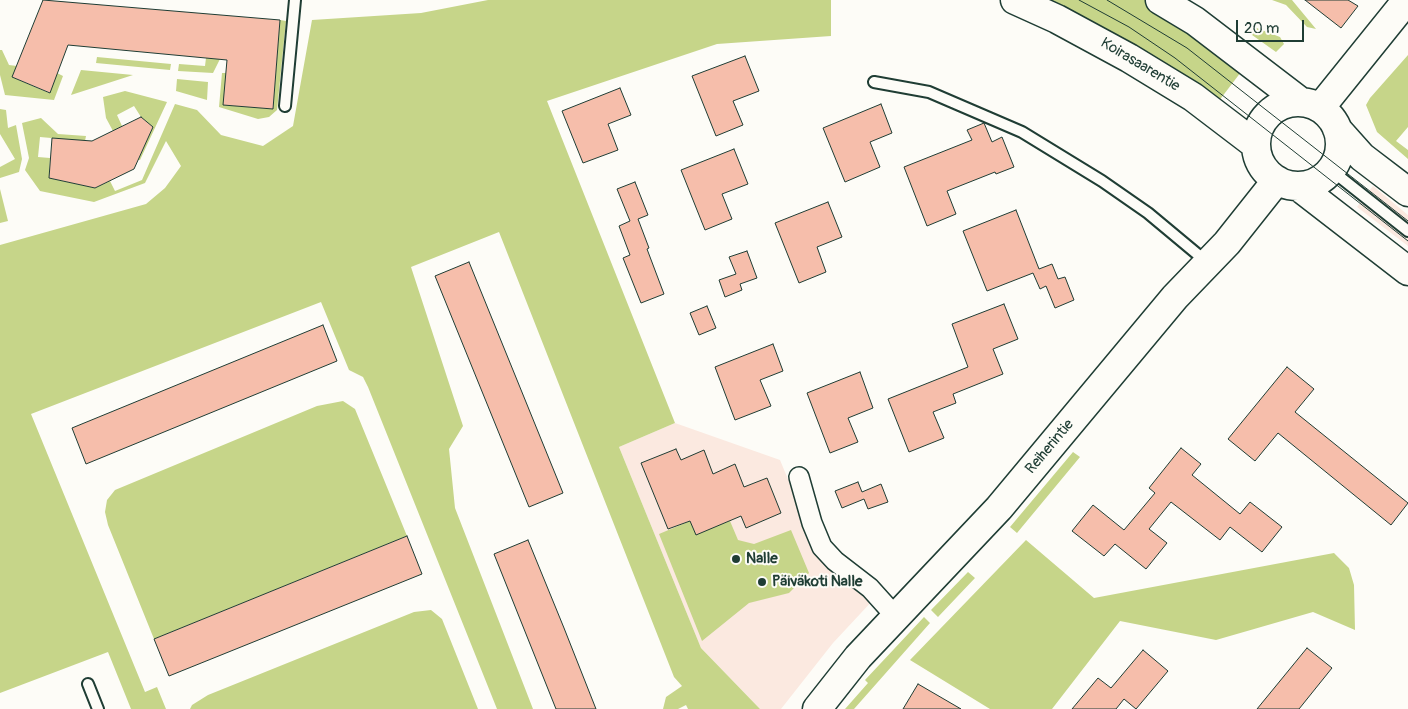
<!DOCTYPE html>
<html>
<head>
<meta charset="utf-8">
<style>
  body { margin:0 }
  #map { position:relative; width:1408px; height:709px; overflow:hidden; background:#fdfcf7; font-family:Pangolin,sans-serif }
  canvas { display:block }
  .scale { position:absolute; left:1236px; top:20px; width:68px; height:22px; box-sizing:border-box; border:2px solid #1f3d34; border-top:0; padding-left:6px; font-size:15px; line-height:18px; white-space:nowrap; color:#1f3d34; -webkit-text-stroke:4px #fdfcf7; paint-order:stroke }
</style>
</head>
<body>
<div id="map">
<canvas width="1408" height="709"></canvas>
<div class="scale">20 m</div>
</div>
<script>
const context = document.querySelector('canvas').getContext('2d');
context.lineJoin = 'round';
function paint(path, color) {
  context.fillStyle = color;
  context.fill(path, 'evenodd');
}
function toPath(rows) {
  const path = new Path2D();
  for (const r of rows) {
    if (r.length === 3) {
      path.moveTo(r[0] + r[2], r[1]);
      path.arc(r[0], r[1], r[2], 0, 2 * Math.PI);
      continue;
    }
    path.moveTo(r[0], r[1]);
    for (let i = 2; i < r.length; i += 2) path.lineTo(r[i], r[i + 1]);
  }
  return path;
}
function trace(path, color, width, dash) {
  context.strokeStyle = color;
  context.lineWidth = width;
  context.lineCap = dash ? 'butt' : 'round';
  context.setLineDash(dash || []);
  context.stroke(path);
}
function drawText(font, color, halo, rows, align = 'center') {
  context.font = font + ' Pangolin,sans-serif';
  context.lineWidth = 4;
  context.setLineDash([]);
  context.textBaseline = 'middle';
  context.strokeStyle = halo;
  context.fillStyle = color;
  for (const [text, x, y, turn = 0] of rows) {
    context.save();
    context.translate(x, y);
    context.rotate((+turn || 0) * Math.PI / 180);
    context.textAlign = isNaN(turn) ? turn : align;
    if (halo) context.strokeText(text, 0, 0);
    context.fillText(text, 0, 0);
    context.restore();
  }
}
const built = toPath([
  [1373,186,1408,215,1408,246,1357,207],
  [675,423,780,460,815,544,874,599,833,643,781,709,760,709,701,648,619,447]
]);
const green = toPath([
  [488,0,831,0,831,36,717,44,547,101,675,423,619,447,701,648,760,709,688,709,686,705,678,709,663,709,666,697,682,686,674,677,499,232,411,267,463,426,449,449,455,508,533,709,497,709,368,387,363,377,349,370,321,302,31,414,145,692,157,687,166,709,131,709,108,652,0,693,0,245,146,204,165,188,181,166,166,141,145,183,94,202,40,191,25,170,29,158,22,123,41,118,58,134,86,136,85,141,40,137,38,157,50,158,49,178,95,188,110,181,115,191,142,180,175,104,197,110,221,135,263,146,293,126,312,20,421,13],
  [1034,0,1147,0,1241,72,1215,106],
  [1272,0,1292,0,1316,29,1307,27,1286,5],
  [280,20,286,21,277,110,269,117,258,119,219,107,222,73,226,73,224,105,273,109],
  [1249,25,1280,37,1284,44,1276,52,1245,30],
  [0,50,2,50,9,65,17,66,12,77,49,93,57,73,63,76,54,100,5,95,0,75],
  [1408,55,1408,127,1396,141,1408,150,1408,159,1377,132,1366,105,1370,98],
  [97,57,171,64,170,70,96,63],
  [206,58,220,59,213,73,178,71,179,64,205,66],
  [81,70,133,75,71,95],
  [177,79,208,82,207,100,176,91],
  [125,91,167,102,140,160,138,160,153,127,141,117,134,106,117,115,122,126,113,131,106,118,103,97],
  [0,109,6,110,8,128,16,125,22,159,19,172,0,178,0,167,15,159,0,134],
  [0,189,8,221,0,223],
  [343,401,355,409,407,536,154,639,108,525,105,512,107,500,115,490,317,406],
  [1073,452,1080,457,1017,533,1010,527],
  [690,521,696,534,730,521,738,540,754,544,791,530,809,573,789,593,749,603,702,641,659,534],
  [1026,540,1094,598,1334,553,1349,568,1354,585,1355,630,1313,612,1216,640,1120,621,1052,709,990,709,910,660],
  [968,572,975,578,938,617,931,610],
  [431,610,442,619,478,709,190,709,192,705,208,695,414,612],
  [924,617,930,623,854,709,845,709,868,683,865,680]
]);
const building = toPath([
  [43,0,280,20,273,109,223,105,227,60,68,45,50,93,12,77,43,0],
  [1305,0,1348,0,1358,6,1341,28,1305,0],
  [745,56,759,91,733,101,743,125,716,136,692,76,745,56],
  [620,88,631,115,608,124,618,150,583,163,562,111,620,88],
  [881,104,892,133,870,142,880,167,845,182,823,128,881,104],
  [141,117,153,127,134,169,95,188,49,178,52,138,92,141,141,117],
  [984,123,992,142,1002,137,1014,167,996,174,995,172,947,191,956,214,927,226,904,167,972,140,967,130,984,123],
  [734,149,748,184,722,194,732,219,705,230,681,170,734,149],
  [635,182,648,215,638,219,649,248,647,249,664,294,641,303,623,258,630,255,619,226,630,221,617,189,635,182],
  [828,202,842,237,817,247,826,272,799,283,775,223,828,202],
  [1016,210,1039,269,1052,264,1058,279,1065,277,1074,300,1055,308,1046,286,1040,289,1033,273,987,291,963,231,1016,210],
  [747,251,757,278,740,284,742,290,725,297,719,280,736,274,729,257,747,251],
  [469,262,563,493,529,507,435,276,469,262],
  [1004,304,1018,339,993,349,1003,374,953,394,956,403,933,412,944,438,909,452,888,399,968,367,952,324,1004,304],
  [707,306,716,328,699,335,690,313,707,306],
  [323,325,337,361,86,464,72,428,323,325],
  [773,344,783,371,760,380,771,406,735,420,715,367,773,344],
  [1287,367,1314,389,1295,412,1408,503,1391,525,1278,433,1255,461,1228,439,1287,367],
  [860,372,873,408,848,418,858,442,830,453,807,393,860,372],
  [1181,448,1201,464,1192,475,1240,514,1250,502,1282,527,1262,552,1230,527,1220,540,1171,502,1149,529,1167,543,1146,569,1115,544,1104,556,1072,531,1093,505,1124,530,1155,493,1149,488,1181,448],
  [676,449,681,460,704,450,713,474,735,464,744,487,767,478,781,513,746,528,741,516,696,535,690,521,668,529,641,463,676,449],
  [858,482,862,492,881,484,888,502,868,509,864,499,842,508,835,491,858,482],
  [407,536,422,574,169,676,154,639,407,536],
  [528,540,564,628,596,709,556,709,494,554,528,540],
  [1307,648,1332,668,1299,709,1257,709,1307,648],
  [1143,650,1168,671,1136,709,1124,699,1116,709,1072,709,1098,678,1111,688,1143,650],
  [918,684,961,709,903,709,918,684]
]);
const lane = toPath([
  [874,82,929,92,1022,132,1102,181,1148,213,1208,263],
  [285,106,295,0],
  [1331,170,1408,231],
  [88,684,98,709]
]);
const street = toPath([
  [799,477,812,523,822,547,835,561,870,588,897,618]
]);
const secondary = toPath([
  [1015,0,1057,19,1129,58,1193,97,1256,145],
  [1160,0,1195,21,1301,102],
  [1298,144,42],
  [1320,108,1407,0],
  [1337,129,1362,157,1408,192],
  [1298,186,1408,271],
  [817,709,858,657,999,508,1175,297,1227,243,1277,180]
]);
const tram = toPath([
  [1079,0,1129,27,1175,58,1408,241],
  [1107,0,1187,48,1408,221]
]);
const markers = [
  [736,559,5,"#1f3d34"],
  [762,582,5,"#1f3d34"]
];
const streetNames = [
  ["Koirasaarentie",1140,65,31],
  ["Reiherintie",1050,447,-50]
];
const poiNames = [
  ["Nalle",746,559],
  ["Päiväkoti Nalle",772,582]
];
paint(built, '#fbe9e0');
paint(green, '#c6d589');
paint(building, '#f6beab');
trace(building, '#1f3d34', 1);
trace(lane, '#1f3d34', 14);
trace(street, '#1f3d34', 22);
trace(secondary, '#1f3d34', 31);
trace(lane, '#fdfcf7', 10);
trace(street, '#fdfcf7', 19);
trace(secondary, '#fdfcf7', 28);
trace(tram, '#1f3d34', 1);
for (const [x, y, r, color] of markers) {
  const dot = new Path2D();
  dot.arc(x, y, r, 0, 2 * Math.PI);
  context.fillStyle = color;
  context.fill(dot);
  trace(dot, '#fdfcf7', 2);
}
drawText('15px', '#1f3d34', '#fdfcf7', streetNames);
drawText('bold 15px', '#1f3d34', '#fdfcf7', poiNames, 'left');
</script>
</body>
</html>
